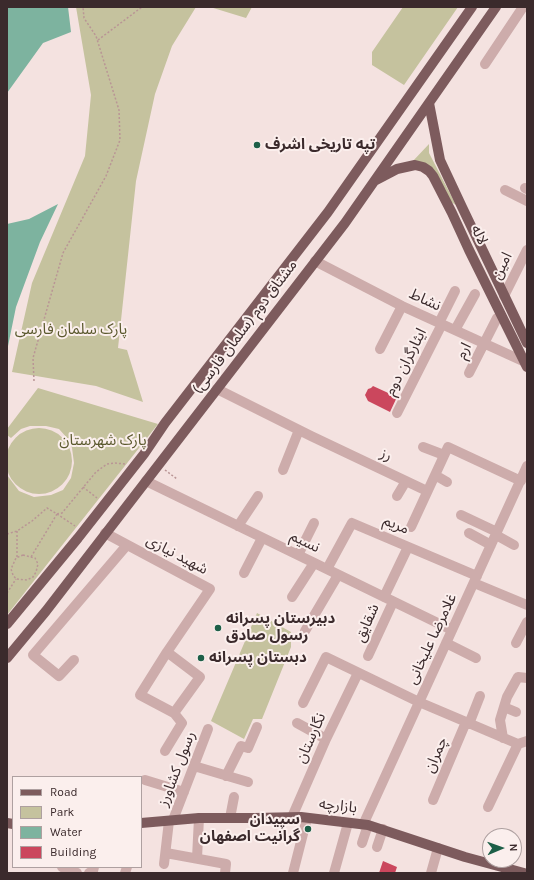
<!DOCTYPE html>
<html>
<head>
<meta charset="utf-8">
<style>
  body { margin:0 }
  #map { position:relative; width:534px; height:880px; overflow:hidden; background:#f4e2e0; font-family:Karla,sans-serif }
  canvas { display:block }
  .frame { position:absolute; inset:0; border:8px solid #3b2a2c; pointer-events:none }
  .legend { position:absolute; left:12px; top:776px; width:130px; height:92px; box-sizing:border-box; background:#fbefed; border:1px solid #aea0a0; margin:0; padding:5px 7px; list-style:none; font-size:12px; color:#3b2a2c }
  .legend li { display:flex; align-items:center; gap:8px; height:20px }
  .legend b { width:20px; border:1px solid #aea0a0 }
  .north { position:absolute; left:482px; top:828px; width:40px; height:40px; box-sizing:border-box; background:#fbefed; border:1px solid #aea0a0; border-radius:50%; rotate:88deg; font-size:11px; font-weight:700; line-height:16px; text-align:center; color:#3b2a2c }
  .north::after { content:''; display:block; margin:auto; width:14px; height:18px; background:#1d5f48; clip-path:polygon(50% 0,100% 100%,50% 72%,0 100%) }
</style>
</head>
<body>
<div id="map">
<canvas width="534" height="880"></canvas>
<div class="frame"></div>
<ul class="legend">
<li><b style="height:5px;background:#7d5b5d"></b>Road</li>
<li><b style="height:11px;background:#c5c29e"></b>Park</li>
<li><b style="height:11px;background:#7db39f"></b>Water</li>
<li><b style="height:11px;background:#cb475d"></b>Building</li>
</ul>
<div class="north">N</div>
</div>
<script>
const context = document.querySelector('canvas').getContext('2d');
context.lineJoin = 'round';
function paint(path, color) {
  context.fillStyle = color;
  context.fill(path, 'evenodd');
}
function toPath(rows) {
  const path = new Path2D();
  for (const r of rows) {
    if (r.length === 3) {
      path.moveTo(r[0] + r[2], r[1]);
      path.arc(r[0], r[1], r[2], 0, 2 * Math.PI);
      continue;
    }
    path.moveTo(r[0], r[1]);
    for (let i = 2; i < r.length; i += 2) path.lineTo(r[i], r[i + 1]);
  }
  return path;
}
function trace(path, color, width, dash) {
  context.strokeStyle = color;
  context.lineWidth = width;
  context.lineCap = dash ? 'butt' : 'round';
  context.setLineDash(dash || []);
  context.stroke(path);
}
function drawText(font, color, halo, rows, align = 'center') {
  context.font = font + ' Karla,"Noto Sans Arabic",sans-serif';
  context.lineWidth = 4;
  context.setLineDash([]);
  context.textBaseline = 'middle';
  context.strokeStyle = halo;
  context.fillStyle = color;
  for (const [text, x, y, turn = 0] of rows) {
    context.save();
    context.translate(x, y);
    context.rotate((+turn || 0) * Math.PI / 180);
    context.textAlign = isNaN(turn) ? turn : align;
    if (halo) context.strokeText(text, 0, 0);
    context.fillText(text, 0, 0);
    context.restore();
  }
}
const green = toPath([
  [76,7,196,7,172,46,155,94,136,181,118,348,127,350,143,402,96,386,12,372,32,283,85,156,91,95],
  [210,7,252,7,246,18],
  [403,7,458,7,404,85,372,65,372,52],
  [429,144,429,153,456,205,451,202,445,189,412,162],
  [38,388,158,424,7,615,7,475,19,491,34,497,51,495,63,490,71,478,74,463,72,448,68,439,59,429,46,426,30,426,21,429,11,438,7,435,7,429],
  [39,461,33],
  [257,613,291,632,291,647,262,719,253,719,244,739,211,721]
]);
const water = toPath([
  [7,7,68,7,71,32,43,43,7,93],
  [58,204,40,242,16,307,7,351,7,224,29,219]
]);
const building = toPath([
  [373,386,397,397,390,412,368,401,365,395,368,389,371,388],
  [383,861,397,867,395,873,379,873]
]);
const path = toPath([
  [98,40,142,7],
  [34,381,33,358,63,253,106,176,120,140,119,110,96,36,84,18,83,7],
  [165,470,177,479],
  [83,487,97,498],
  [57,514,62,513,96,472,107,464,115,463,125,464],
  [57,514,75,526],
  [17,531,17,557],
  [7,534,17,531,32,521,47,508,57,514,31,557],
  [23,555,35,558,38,564,36,572,33,577,27,580,16,579,13,575,11,569,16,558,23,555],
  [7,593,16,579]
]);
const minor = toPath([
  [485,64,523,7],
  [525,188,527,189],
  [505,190,527,201],
  [315,261,402,306,525,362],
  [504,296,527,250],
  [439,323,455,291],
  [455,330,475,294],
  [380,349,402,306],
  [469,373,497,318],
  [217,389,311,436,427,491],
  [397,413,442,324],
  [423,447,444,455],
  [283,470,299,430],
  [435,475,447,482],
  [146,481,452,630],
  [397,496,406,481],
  [461,515,497,532],
  [238,526,258,496],
  [411,527,448,447,521,481],
  [105,533,210,589,167,652,200,677,174,713,140,695,167,652],
  [469,533,491,545],
  [496,535,514,545],
  [298,555,314,523],
  [327,569,352,523,477,576],
  [244,573,262,538],
  [474,583,527,605],
  [292,597,314,563],
  [384,597,408,547],
  [305,631,338,575],
  [446,643,476,658],
  [516,643,527,622],
  [368,656,393,602],
  [74,660,59,676,33,655,127,545],
  [303,703,326,657,419,702,518,744,527,741],
  [504,707,516,712],
  [297,723,326,739],
  [469,724,480,696],
  [503,738,500,720,507,697,518,677,527,678],
  [165,751,182,723,174,713],
  [194,766,248,782],
  [226,776,241,746,248,748,257,727],
  [145,780,184,792],
  [433,800,466,722],
  [488,807,518,744],
  [292,817,326,739,358,673],
  [230,818,234,797],
  [173,820,208,729],
  [363,825,527,466],
  [362,843,368,825],
  [377,847,383,829],
  [166,853,226,864,225,873],
  [197,858,199,818],
  [164,864,169,821],
  [62,867,77,873],
  [89,873,93,871,94,867],
  [125,873,127,867],
  [293,873,307,818],
  [334,873,348,823],
  [431,873,438,848]
]);
const major = toPath([
  [429,103,440,160,462,207,527,343],
  [376,180,397,169,415,165,423,167,429,171,433,176,452,213,469,250,527,367],
  [7,624,78,538,144,454,165,423,328,212,472,7],
  [7,658,46,611,345,223,496,7],
  [7,823,13,824],
  [141,823,199,818,254,818,301,817,368,825,465,857,524,873]
]);
const markers = [
  [257,145,4,"#1d5f48"],
  [218,628,4,"#1d5f48"],
  [201,658,4,"#1d5f48"],
  [308,829,4,"#1d5f48"]
];
const poiNames = [
  ["تپه تاریخی اشرف",265,145],
  ["دبیرستان پسرانه",226,619],
  ["رسول صادق",226,636],
  ["دبستان پسرانه",209,658],
  ["سپیدان",300,820,"right"],
  ["گرانیت اصفهان",300,837,"right"]
];
const streetNames = [
  ["لاله",479,235,65],
  ["امین",502,266,-64],
  ["نشاط",425,300,25],
  ["مشتاق دوم (سلمان فارسی)",245,327,-53],
  ["ارم",464,351,-63],
  ["ایثارگران دوم",406,362,-63],
  ["رز",386,455,25],
  ["مریم",396,525,23],
  ["نسیم",305,542,26],
  ["شهید نیازی",177,555,28],
  ["شقایق",367,623,-66],
  ["غلامرضا علیخانی",432,639,-65],
  ["نگارستان",311,738,-66],
  ["چمران",436,755,-67],
  ["رسول کشاورز",177,769,-69],
  ["بازارچه",338,806,7]
];
const parkNames = [
  ["پارک سلمان فارسی",71,330],
  ["پارک شهرستان",103,441]
];
paint(green, '#c5c29e');
paint(water, '#7db39f');
paint(building, '#cb475d');
trace(path, '#b99595', 1.5, [2, 2]);
trace(minor, '#cdacab', 10);
trace(major, '#7d5b5d', 10);
for (const [x, y, r, color] of markers) {
  const dot = new Path2D();
  dot.arc(x, y, r, 0, 2 * Math.PI);
  context.fillStyle = color;
  context.fill(dot);
  trace(dot, '#fbefed', 1.5);
}
drawText('bold 15px', '#3b2a2c', '#fbefed', poiNames, 'left');
drawText('15px', '#3b2a2c', '#fbefed', streetNames);
drawText('15px', '#5a582d', '#fbefed', parkNames);
</script>
</body>
</html>
